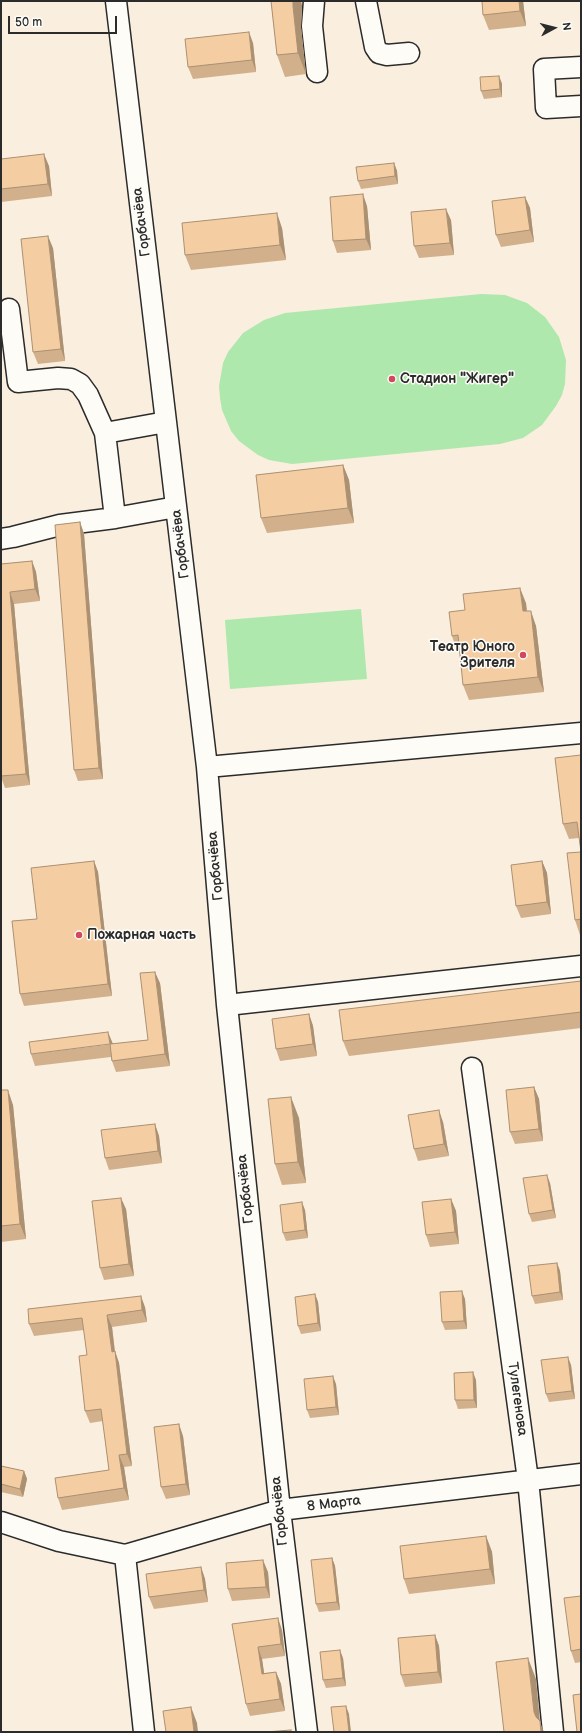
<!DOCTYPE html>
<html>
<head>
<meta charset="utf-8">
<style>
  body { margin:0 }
  #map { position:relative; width:582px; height:1733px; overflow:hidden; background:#faeede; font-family:"Balsamiq Sans",sans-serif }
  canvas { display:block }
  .frame { position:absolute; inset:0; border:2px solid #2b2b2b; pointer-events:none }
  .north { position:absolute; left:534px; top:8px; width:40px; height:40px; -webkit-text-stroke:3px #fdfcf7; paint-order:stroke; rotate:83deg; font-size:11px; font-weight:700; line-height:16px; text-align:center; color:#2b2b2b }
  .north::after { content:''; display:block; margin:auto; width:14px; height:18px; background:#2b2b2b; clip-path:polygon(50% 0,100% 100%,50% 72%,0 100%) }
  .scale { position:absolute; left:8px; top:16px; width:109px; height:18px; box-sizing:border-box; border:2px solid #2b2b2b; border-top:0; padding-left:5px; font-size:12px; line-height:14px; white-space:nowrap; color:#2b2b2b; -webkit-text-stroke:3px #fdfcf7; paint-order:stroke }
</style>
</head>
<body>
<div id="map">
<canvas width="582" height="1733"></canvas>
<div class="frame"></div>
<div class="north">N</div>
<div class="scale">50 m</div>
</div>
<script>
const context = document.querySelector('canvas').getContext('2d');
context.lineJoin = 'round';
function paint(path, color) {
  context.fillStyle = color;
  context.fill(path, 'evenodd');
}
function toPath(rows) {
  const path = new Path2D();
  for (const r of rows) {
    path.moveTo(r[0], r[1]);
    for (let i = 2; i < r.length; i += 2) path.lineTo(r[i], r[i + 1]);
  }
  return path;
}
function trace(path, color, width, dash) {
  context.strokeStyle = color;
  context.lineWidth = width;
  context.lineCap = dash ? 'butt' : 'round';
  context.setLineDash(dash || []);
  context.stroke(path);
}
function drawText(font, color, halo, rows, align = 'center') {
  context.font = font + ' "Balsamiq Sans",sans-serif';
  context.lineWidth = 3;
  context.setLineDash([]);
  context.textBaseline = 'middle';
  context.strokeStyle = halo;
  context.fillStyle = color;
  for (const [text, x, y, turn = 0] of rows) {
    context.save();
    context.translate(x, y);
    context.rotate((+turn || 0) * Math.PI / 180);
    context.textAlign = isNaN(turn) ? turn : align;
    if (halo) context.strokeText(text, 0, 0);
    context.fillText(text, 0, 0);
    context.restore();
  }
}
const green = toPath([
  [481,294,505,295,527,303,545,317,559,337,566,360,565,384,562,395,556,406,542,425,523,438,500,444,292,464,269,460,258,455,239,441,231,431,222,410,220,398,219,386,223,363,228,352,243,333,264,320,285,313],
  [361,609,367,679,230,689,225,620]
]);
const minor = toPath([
  [116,1,207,767,227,1005,280,1510,307,1732],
  [314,1,312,26,317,72],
  [366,1,375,47,379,53,387,55,409,53],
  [581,67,544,69,546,108,581,106],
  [9,309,18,382,58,378,71,379,80,384,88,395,105,433,115,518],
  [105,433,166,422],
  [1,539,13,537,60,525,115,518,176,507],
  [207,767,581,733],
  [227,1005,581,966],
  [472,1068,528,1480,553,1732],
  [1,1522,59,1541,125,1555,280,1510,581,1474],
  [125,1555,144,1732]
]);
const wall = toPath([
  [271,1,301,1,302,6,301,27,306,74,285,77,277,55],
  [482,1,523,1,526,26,489,30,483,15],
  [253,43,256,72,193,79,188,67],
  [499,76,502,84,502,97,484,99,481,91],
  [1,159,49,166,52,196,1,202],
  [394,163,397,171,398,184,361,189,358,181],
  [525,197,530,208,534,242,501,247,496,235],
  [367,206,371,250,337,253,333,241],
  [451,220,454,255,419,258,414,246],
  [282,228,286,260,191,270,185,255],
  [53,248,65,361,38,364,33,352],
  [343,465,349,480,354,523,267,533,261,518],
  [80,522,84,534,103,779,78,781,74,770],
  [32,561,36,572,40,601,14,604,30,785,5,788,1,777,1,564],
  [526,603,527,611,536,626,544,692,469,700,463,685,460,651,457,651,452,636,465,610],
  [581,755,581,935,580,935,575,920,581,852,579,838,569,839,563,824],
  [94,861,98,872,112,996,24,1006,20,994,37,919],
  [542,861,547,873,551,914,521,918,516,906],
  [581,981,581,1028,349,1056,343,1041],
  [160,983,170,1066,116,1072,112,1061,111,1057,35,1066,31,1054,148,1040],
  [309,1014,313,1026,317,1056,280,1061,276,1049],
  [534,1087,539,1099,543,1141,515,1144,510,1132],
  [1,1090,13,1105,26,1239,1,1242],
  [299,1118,306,1183,282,1185,275,1164],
  [443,1122,449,1156,418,1161,414,1149],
  [155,1124,159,1136,162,1163,109,1170,105,1158],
  [550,1183,556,1218,532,1222,529,1214],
  [451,1199,456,1211,459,1244,430,1247,426,1235],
  [126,1209,134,1276,104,1280,100,1268],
  [305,1210,308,1238,286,1241,283,1233],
  [557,1263,560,1271,563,1300,535,1304,532,1296],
  [315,1294,318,1302,321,1331,301,1334,298,1326],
  [465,1299,467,1329,445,1330,442,1322],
  [145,1307,147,1322,112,1327,115,1351,119,1363,132,1466,124,1467,129,1500,62,1510,58,1498,109,1470,103,1421,90,1423,85,1411,87,1355,84,1330,34,1336,29,1324],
  [571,1365,575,1399,549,1402,546,1394],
  [476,1380,477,1408,458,1409,455,1400],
  [336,1384,339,1415,310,1418,307,1410],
  [183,1436,190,1495,166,1499,161,1487],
  [1,1466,24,1471,27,1479,23,1497,1,1492],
  [486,1536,492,1552,495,1584,409,1594,404,1579],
  [332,1558,335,1566,340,1610,319,1612,316,1604],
  [201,1567,205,1579,208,1602,154,1609,149,1597],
  [268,1572,270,1598,232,1601,228,1589],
  [581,1596,581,1662,575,1663,571,1651],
  [232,1624,282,1630,285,1656,262,1659,264,1673,276,1672,281,1684,285,1711,250,1716,246,1704],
  [435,1635,439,1646,442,1683,405,1687,401,1675],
  [343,1658,346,1686,326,1688,323,1680]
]);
const shadedWall = toPath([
  [293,1,301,1,302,6,301,27,306,74,298,53,293,6],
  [519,1,523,1,526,26,520,11],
  [249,32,253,43,256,72,252,60],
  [499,76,502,84,502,97,500,89],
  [44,154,49,166,52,196,48,184],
  [394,163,397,171,398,184,395,176],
  [363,194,367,206,371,250,366,239],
  [525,197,530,208,534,242,530,230],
  [446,209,451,220,454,255,450,243],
  [277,213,282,228,286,260,280,245],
  [48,236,53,248,65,361,61,349],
  [343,465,349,480,354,523,348,508],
  [80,522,84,534,103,779,99,768],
  [32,561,36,572,40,601,35,589],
  [520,588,526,603,528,627,523,611],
  [10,592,14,604,30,785,26,774],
  [531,611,536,626,544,692,538,677],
  [94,861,98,872,112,996,108,984],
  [542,861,547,873,551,914,547,902],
  [155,972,160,983,170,1066,165,1054],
  [309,1014,313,1026,317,1056,313,1044],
  [108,1032,113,1044,110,1044],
  [534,1087,539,1099,543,1141,539,1129],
  [8,1090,13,1105,26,1239,20,1224],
  [291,1097,299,1118,306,1183,298,1162],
  [439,1110,443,1122,449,1156,444,1144],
  [155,1124,159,1136,162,1163,158,1151],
  [547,1175,550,1183,556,1218,553,1210],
  [121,1198,126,1209,134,1276,129,1264],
  [451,1199,456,1211,459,1244,455,1232],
  [302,1202,305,1210,308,1238,305,1230],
  [557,1263,560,1271,563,1300,560,1292],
  [462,1291,465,1299,467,1329,464,1321],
  [315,1294,318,1302,321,1331,318,1323],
  [141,1296,145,1307,147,1322,142,1310],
  [107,1315,112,1327,116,1363,112,1352],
  [115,1351,119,1363,132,1466,127,1454],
  [568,1357,571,1365,575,1399,572,1391],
  [473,1372,476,1380,477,1408,474,1400],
  [333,1376,336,1384,339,1415,336,1407],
  [179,1424,183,1436,190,1495,186,1484],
  [119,1455,124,1467,129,1500,124,1488],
  [24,1471,27,1479,23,1497,20,1489],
  [486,1536,492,1552,495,1584,490,1569],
  [332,1558,335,1566,340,1610,337,1602],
  [263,1560,268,1572,270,1598,266,1587],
  [201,1567,205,1579,208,1602,204,1590],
  [278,1618,282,1630,285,1656,281,1644],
  [435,1635,439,1646,442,1683,438,1672],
  [258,1647,262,1659,266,1686,262,1674],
  [340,1650,343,1658,346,1686,343,1678],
  [528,1658,536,1679,540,1722,544,1732,541,1732,534,1712],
  [276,1672,281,1684,285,1711,280,1699],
  [346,1706,349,1714,351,1732,349,1732],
  [191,1707,197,1723,198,1732,194,1732]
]);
const building = toPath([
  [271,1,293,1,293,6,298,53,277,55,271,1],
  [482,1,519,1,520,11,483,15,482,1],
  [249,32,252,60,188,67,185,39,249,32],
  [499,76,500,89,481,91,480,77,499,76],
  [44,154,48,184,1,189,1,159,44,154],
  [394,163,395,176,358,181,356,167,394,163],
  [363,194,366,239,333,241,330,197,363,194],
  [525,197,530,230,496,235,492,201,525,197],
  [446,209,450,243,414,246,411,212,446,209],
  [277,213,280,245,185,255,182,223,277,213],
  [48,236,61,349,33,352,21,239,48,236],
  [343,465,348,508,261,518,256,475,343,465],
  [80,522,99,768,74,770,55,525,80,522],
  [32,561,35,589,10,592,26,774,1,776,1,564,32,561],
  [520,588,523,611,531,611,538,677,463,685,458,635,452,636,449,612,465,610,463,594,520,588],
  [581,755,581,919,575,920,567,853,581,852,577,822,563,824,555,758,581,755],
  [94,861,108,984,20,994,12,921,37,919,31,868,94,861],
  [542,861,547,902,516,906,511,865,542,861],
  [155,972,165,1054,112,1061,110,1044,148,1040,140,973,155,972],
  [581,981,581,1012,343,1041,339,1010,581,981],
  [309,1014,313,1044,276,1049,272,1019,309,1014],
  [108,1032,110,1044,31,1054,29,1042,108,1032],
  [534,1087,539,1129,510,1132,506,1090,534,1087],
  [1,1090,8,1090,20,1224,1,1226,1,1090],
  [291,1097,298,1162,275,1164,268,1099,291,1097],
  [439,1110,444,1144,414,1149,408,1115,439,1110],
  [155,1124,158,1151,105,1158,101,1130,155,1124],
  [547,1175,553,1210,529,1214,523,1178,547,1175],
  [121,1198,129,1264,100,1268,92,1201,121,1198],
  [451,1199,455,1232,426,1235,422,1202,451,1199],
  [302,1202,305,1230,283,1233,280,1205,302,1202],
  [557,1263,560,1292,532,1296,528,1266,557,1263],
  [462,1291,464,1321,442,1322,440,1292,462,1291],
  [315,1294,318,1323,298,1326,295,1297,315,1294],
  [141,1296,142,1310,107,1315,112,1352,115,1351,127,1454,119,1455,124,1488,58,1498,55,1478,109,1470,101,1409,85,1411,79,1356,87,1355,82,1318,29,1324,28,1309,141,1296],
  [568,1357,572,1391,546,1394,541,1360,568,1357],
  [473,1372,474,1400,455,1400,454,1373,473,1372],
  [333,1376,336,1407,307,1410,304,1379,333,1376],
  [179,1424,186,1484,161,1487,154,1427,179,1424],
  [1,1466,24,1471,20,1489,1,1484,1,1466],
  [486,1536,490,1569,404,1579,400,1546,486,1536],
  [332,1558,337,1602,316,1604,311,1560,332,1558],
  [263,1560,266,1587,228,1589,226,1563,263,1560],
  [201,1567,204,1590,149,1597,146,1574,201,1567],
  [581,1596,581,1649,571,1651,564,1598,581,1596],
  [278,1618,281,1644,258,1647,262,1674,276,1672,280,1699,246,1704,232,1624,278,1618],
  [435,1635,438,1672,401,1675,398,1638,435,1635],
  [340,1650,343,1678,323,1680,320,1652,340,1650],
  [528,1658,534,1712,536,1717,540,1721,541,1732,504,1732,496,1662,528,1658],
  [581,1694,581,1732,577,1732,573,1695,581,1694],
  [346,1706,349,1732,334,1732,331,1707,346,1706],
  [191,1707,194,1732,166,1732,163,1711,191,1707],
  [291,1730,291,1732,266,1732,291,1730]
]);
const markers = [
  [392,379,4,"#d1495b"],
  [523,655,4,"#d1495b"],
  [79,935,4,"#d1495b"]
];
const streetNames = [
  ["Горбачёва",142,222,-97],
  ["Горбачёва",181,544,-97],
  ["Горбачёва",216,866,-95],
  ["Горбачёва",246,1189,-96],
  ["Тулегенова",517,1399,82],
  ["8 Марта",334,1504,-7],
  ["Горбачёва",280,1511,-96]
];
const poiNames = [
  ["Стадион \"Жигер\"",400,379],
  ["Театр Юного",515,647,"right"],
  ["Зрителя",515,663,"right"],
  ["Пожарная часть",87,935]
];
paint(green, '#aee8ad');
trace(minor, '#2b2b2b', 23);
trace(minor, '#fdfcf7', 20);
paint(wall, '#d2b08c');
paint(shadedWall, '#ab9072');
paint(building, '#f4cda3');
trace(building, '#ab9072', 1);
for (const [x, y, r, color] of markers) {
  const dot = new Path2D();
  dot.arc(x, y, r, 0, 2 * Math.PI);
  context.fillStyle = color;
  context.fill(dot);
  trace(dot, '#fdfcf7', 1.5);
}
drawText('14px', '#2b2b2b', '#fdfcf7', streetNames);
drawText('bold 14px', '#2b2b2b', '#fdfcf7', poiNames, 'left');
</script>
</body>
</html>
